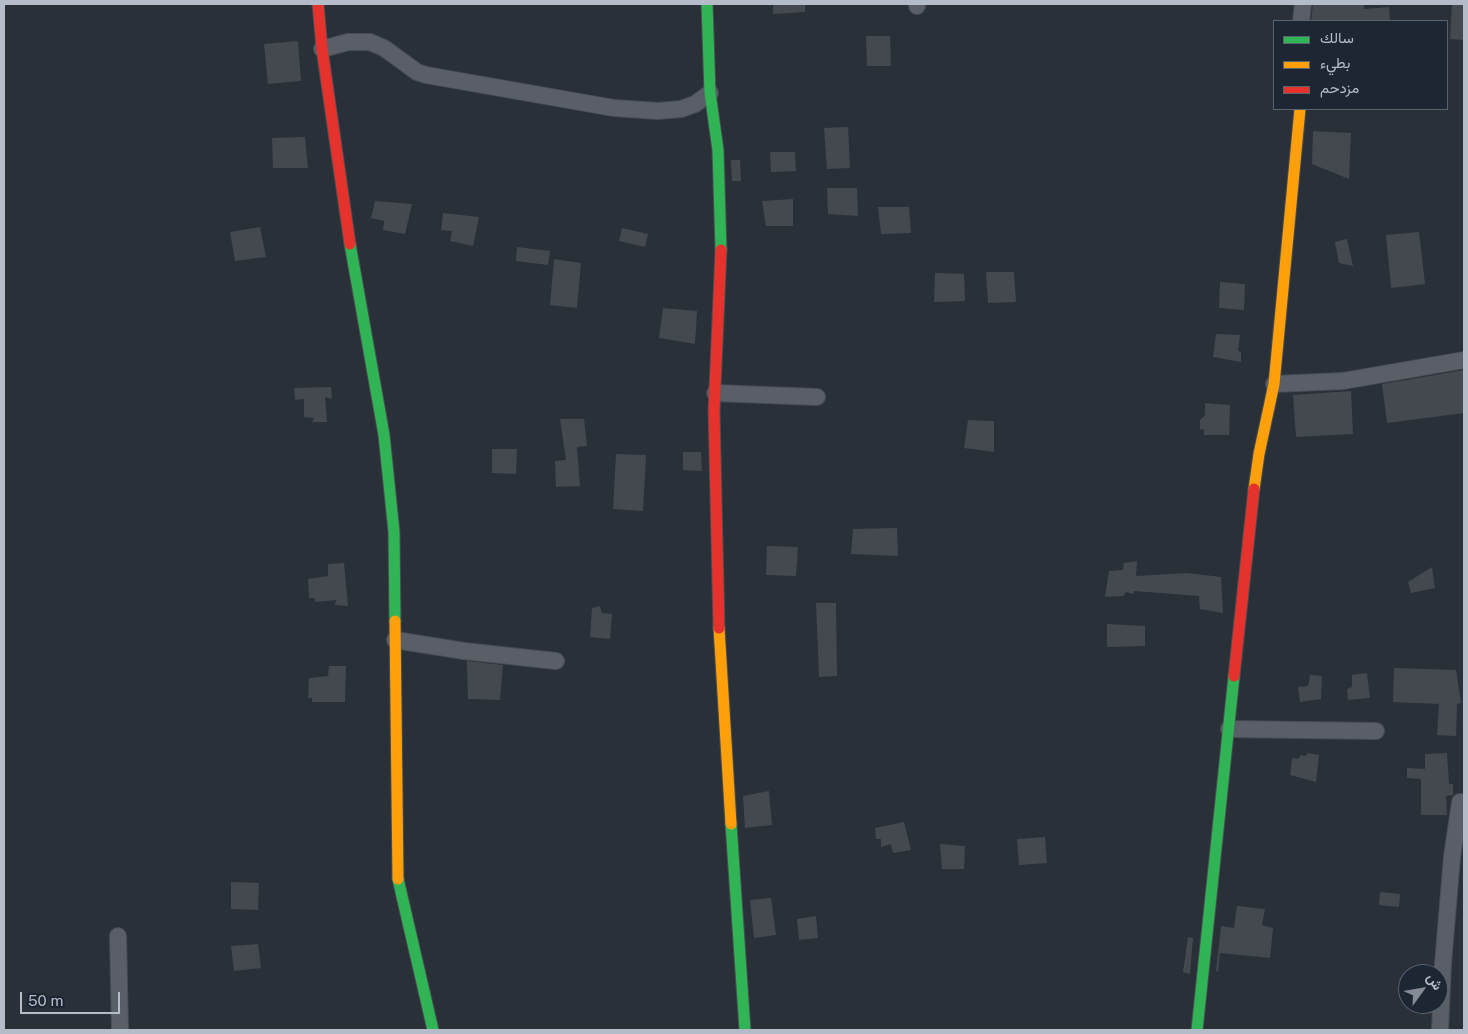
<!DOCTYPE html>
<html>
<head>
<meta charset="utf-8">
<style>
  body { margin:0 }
  #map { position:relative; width:1468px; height:1034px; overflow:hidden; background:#2a3038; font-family:"Public Sans",Vazirmatn,sans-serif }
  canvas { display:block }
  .frame { position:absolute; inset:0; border:5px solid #b4bcc9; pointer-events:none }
  .legend { position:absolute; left:1273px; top:20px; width:175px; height:90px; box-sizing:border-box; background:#1d2633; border:1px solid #59626f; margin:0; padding:6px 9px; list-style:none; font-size:15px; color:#b4bcc9 }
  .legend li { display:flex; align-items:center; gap:10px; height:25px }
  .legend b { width:25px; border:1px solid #59626f }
  .north { position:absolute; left:1398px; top:964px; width:50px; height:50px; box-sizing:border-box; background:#1d2633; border:1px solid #59626f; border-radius:50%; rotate:58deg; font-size:14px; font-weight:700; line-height:20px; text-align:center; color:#b4bcc9 }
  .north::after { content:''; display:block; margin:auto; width:18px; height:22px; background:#848b96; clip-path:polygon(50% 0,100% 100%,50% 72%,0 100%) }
  .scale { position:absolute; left:20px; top:992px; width:100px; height:22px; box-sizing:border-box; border:2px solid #b4bcc9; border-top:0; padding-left:6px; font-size:15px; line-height:18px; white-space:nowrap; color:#b4bcc9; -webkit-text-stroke:4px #1d2633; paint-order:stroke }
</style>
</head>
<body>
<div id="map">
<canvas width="1468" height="1034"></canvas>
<div class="frame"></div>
<ul class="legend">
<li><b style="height:6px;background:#30b455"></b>سالك</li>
<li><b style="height:6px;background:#ff9f0a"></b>بطيء</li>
<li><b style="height:6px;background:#e5322d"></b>مزدحم</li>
</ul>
<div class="north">ش</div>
<div class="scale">50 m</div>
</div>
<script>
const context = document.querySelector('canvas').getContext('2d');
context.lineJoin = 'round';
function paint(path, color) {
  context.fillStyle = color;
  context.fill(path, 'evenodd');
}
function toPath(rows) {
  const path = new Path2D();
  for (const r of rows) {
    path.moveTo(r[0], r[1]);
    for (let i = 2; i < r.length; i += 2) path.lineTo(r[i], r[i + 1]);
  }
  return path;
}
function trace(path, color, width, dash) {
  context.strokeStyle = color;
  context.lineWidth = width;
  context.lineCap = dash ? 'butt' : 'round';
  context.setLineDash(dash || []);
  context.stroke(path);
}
const building = toPath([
  [773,4,805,4,805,12,773,14],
  [1313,4,1364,4,1364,9,1389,7,1390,21,1311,21],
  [1452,4,1464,5,1464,40,1450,39],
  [866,36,890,36,891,66,867,66],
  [298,41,301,81,268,84,264,44],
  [848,127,850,168,827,169,824,128],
  [1313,131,1351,133,1349,179,1312,164],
  [305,137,308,168,273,168,272,138],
  [770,152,795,152,796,171,771,172],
  [731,160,740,160,741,181,732,181],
  [827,188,857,188,858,216,828,214],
  [793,199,793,226,766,226,762,201],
  [375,201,412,204,405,234,383,230,384,221,371,218],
  [878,207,909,207,911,233,881,234],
  [443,213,479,217,473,246,450,241,452,231,441,230],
  [260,227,266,257,235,261,230,232],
  [622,228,648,234,645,247,619,241],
  [1419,232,1425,284,1391,288,1386,235],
  [1347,239,1353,266,1339,263,1335,242],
  [517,247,550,251,548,265,516,261],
  [554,259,581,263,577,308,550,305],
  [986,272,1014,272,1016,302,988,303],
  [935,273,964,274,965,301,934,302],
  [1220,282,1245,284,1244,310,1219,308],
  [663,308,697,311,695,344,659,338],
  [1216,334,1240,335,1238,351,1241,352,1241,362,1213,357],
  [1464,370,1464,413,1387,423,1382,384],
  [331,387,332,399,325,397,327,422,312,422,314,418,304,417,304,399,295,400,294,388],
  [1351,391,1353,434,1296,437,1293,395],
  [1205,403,1230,405,1229,435,1204,435,1204,430,1200,429,1200,420,1205,415],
  [560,419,584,419,587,446,577,447,580,486,556,487,555,461,566,460],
  [968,420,994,421,994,452,964,448],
  [492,449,517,449,516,474,492,473],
  [683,452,701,452,702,471,683,470],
  [616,454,646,455,643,511,613,509],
  [897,528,898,556,851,554,853,529],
  [767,546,798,547,796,576,766,575],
  [1137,561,1136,576,1187,573,1221,577,1223,613,1200,609,1199,596,1134,591,1134,594,1126,592,1123,596,1105,597,1109,571,1123,570,1124,563],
  [344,563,348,606,335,605,336,600,315,602,315,598,309,598,308,579,328,576,328,564],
  [1432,567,1435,588,1411,593,1408,582],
  [816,603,836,603,837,676,819,677],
  [600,606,602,613,612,614,610,639,590,637,592,608],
  [1107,624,1145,626,1145,646,1107,647],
  [467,661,503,665,500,700,468,699],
  [329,666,346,666,345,702,312,702,312,698,308,698,309,678,328,676],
  [1394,668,1456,670,1461,703,1457,704,1456,736,1437,735,1439,704,1393,702],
  [1367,673,1370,698,1348,700,1347,689,1352,687,1352,675],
  [1310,675,1322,676,1321,699,1300,702,1298,687,1308,686],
  [1308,753,1319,755,1316,782,1290,775,1292,758,1298,759,1301,755,1306,756],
  [1447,753,1449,784,1453,784,1453,795,1446,796,1447,815,1421,815,1421,779,1407,778,1407,768,1425,769,1425,754],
  [769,791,772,825,745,828,743,796],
  [904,822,911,850,893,853,891,844,881,847,881,839,876,839,875,828],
  [1045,837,1047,863,1019,865,1017,839],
  [940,844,965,846,964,869,942,869],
  [231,882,259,883,258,910,231,909],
  [1380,892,1400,894,1399,907,1379,905],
  [771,898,776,935,754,938,750,900],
  [1237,906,1265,909,1262,925,1273,928,1270,958,1220,953,1218,972,1216,971,1221,926,1234,928],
  [816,916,818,938,799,940,797,919],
  [1188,937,1193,938,1190,974,1183,972],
  [258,944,261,968,234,971,231,946]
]);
const street = toPath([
  [917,4,917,6],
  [1301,21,1303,4],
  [322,49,348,42,370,42,384,48,417,72,426,75,614,108,658,111,681,109,695,104,710,93],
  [1274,384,1343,381,1464,360],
  [715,393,817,397],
  [395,640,464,651,556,661],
  [1229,729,1376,731],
  [118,936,120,1030],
  [1440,1030,1443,964,1452,857,1460,802]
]);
const fast = toPath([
  [707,4,710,93,718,150,721,250],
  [350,244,384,435,394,532,395,621],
  [731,824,745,1030],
  [398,879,433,1030],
  [1197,1030,1234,676]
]);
const slow = toPath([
  [1254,489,1259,454,1274,384,1300,109],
  [395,621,398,879],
  [719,628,731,824]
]);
const jam = toPath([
  [318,4,322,49,350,244],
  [719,628,714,411,721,250],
  [1234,676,1254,489]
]);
paint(building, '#444950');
trace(street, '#484c53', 18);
trace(fast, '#484c53', 13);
trace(slow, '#484c53', 13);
trace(jam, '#484c53', 13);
trace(street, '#5a5e66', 16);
trace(fast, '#30b455', 11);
trace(slow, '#ff9f0a', 11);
trace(jam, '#e5322d', 11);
</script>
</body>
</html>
